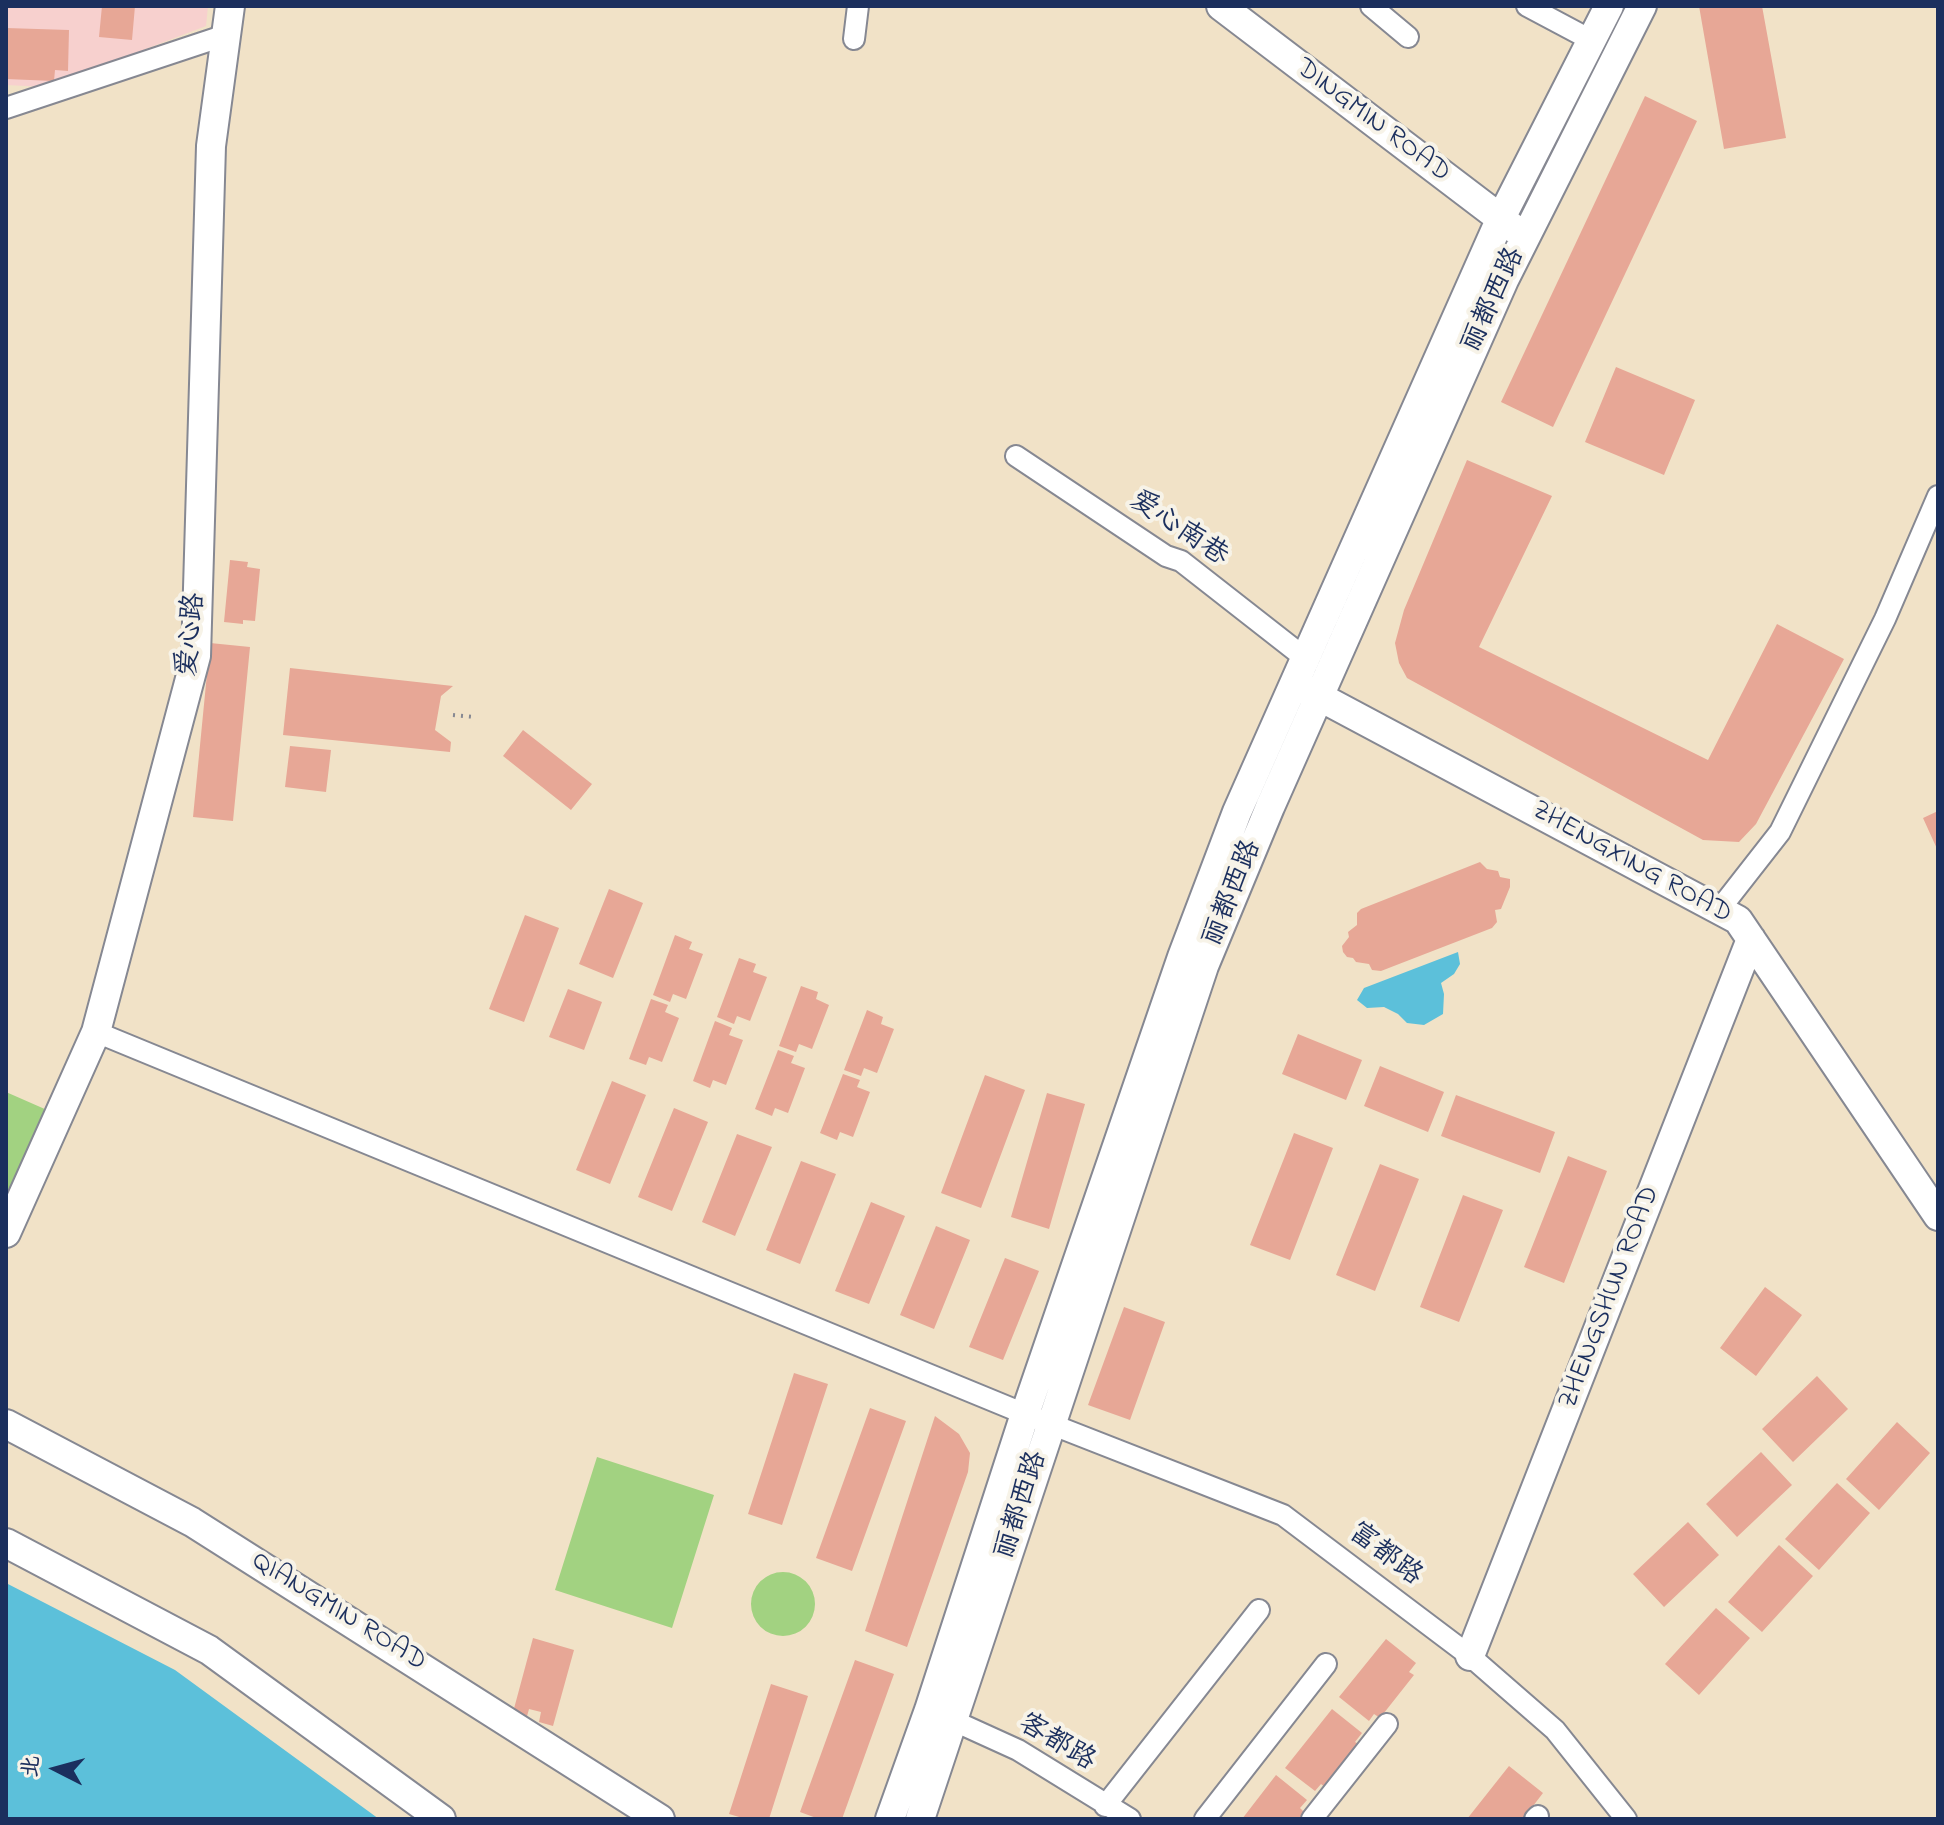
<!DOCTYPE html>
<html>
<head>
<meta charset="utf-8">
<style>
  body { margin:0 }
  #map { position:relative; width:1944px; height:1825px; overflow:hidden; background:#f1e2c7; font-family:"Indie Flower","LXGW WenKai TC",sans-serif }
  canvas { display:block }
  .frame { position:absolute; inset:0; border:8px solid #1b2f5e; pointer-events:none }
  .north { position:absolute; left:16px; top:1729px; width:80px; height:80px; -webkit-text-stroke:6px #f7f3e8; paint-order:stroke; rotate:276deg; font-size:22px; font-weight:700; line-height:32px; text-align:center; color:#1b2f5e }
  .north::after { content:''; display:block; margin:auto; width:28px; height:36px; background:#1b2f5e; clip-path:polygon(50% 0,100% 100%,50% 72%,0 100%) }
</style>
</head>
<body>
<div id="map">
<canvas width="1944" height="1825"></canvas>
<div class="frame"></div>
<div class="north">北</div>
</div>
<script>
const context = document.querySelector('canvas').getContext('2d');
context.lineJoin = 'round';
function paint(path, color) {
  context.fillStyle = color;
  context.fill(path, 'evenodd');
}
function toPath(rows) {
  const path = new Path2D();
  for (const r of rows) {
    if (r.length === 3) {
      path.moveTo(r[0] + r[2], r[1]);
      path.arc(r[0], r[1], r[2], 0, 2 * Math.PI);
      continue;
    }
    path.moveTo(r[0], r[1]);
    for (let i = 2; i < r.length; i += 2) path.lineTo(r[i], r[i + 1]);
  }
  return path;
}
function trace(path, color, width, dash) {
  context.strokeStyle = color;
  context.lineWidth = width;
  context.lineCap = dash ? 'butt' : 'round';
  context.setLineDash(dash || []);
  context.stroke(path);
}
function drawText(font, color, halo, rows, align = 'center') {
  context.font = font + ' "Indie Flower","LXGW WenKai TC",sans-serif';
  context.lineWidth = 8;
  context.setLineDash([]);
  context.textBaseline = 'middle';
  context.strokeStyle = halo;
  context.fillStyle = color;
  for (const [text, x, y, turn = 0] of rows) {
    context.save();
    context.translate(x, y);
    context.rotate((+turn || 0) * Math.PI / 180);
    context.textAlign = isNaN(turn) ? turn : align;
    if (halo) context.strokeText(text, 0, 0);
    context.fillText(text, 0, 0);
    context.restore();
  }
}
const built = toPath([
  [6,6,208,6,206,26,46,87,6,85]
]);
const green = toPath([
  [6,1092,47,1110,6,1203],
  [597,1457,714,1495,672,1628,555,1590],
  [783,1604,32]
]);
const water = toPath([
  [1458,952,1460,964,1454,974,1441,983,1444,994,1443,1014,1424,1025,1407,1023,1398,1014,1384,1007,1367,1008,1357,1000,1364,988],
  [6,1583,175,1670,379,1819,6,1819]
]);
const building = toPath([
  [102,6,135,6,132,40,99,37],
  [1699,6,1762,6,1786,138,1724,149],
  [6,28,69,30,68,71,55,70,54,81,6,79],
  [1645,96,1697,121,1553,427,1501,402],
  [1616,367,1695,400,1664,475,1585,442],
  [1467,460,1552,496,1479,647,1708,760,1777,624,1844,659,1756,824,1739,842,1703,840,1407,678,1399,663,1395,643,1404,610],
  [230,560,248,562,247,567,260,569,255,621,243,620,243,624,224,622],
  [210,643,250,647,233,821,193,817],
  [290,668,453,686,441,696,435,730,451,742,450,752,283,735],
  [523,730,592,784,571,810,503,756],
  [290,746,331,750,326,792,285,787],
  [1938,811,1938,851,1923,818],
  [1480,862,1487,869,1498,871,1500,877,1510,879,1510,887,1501,909,1495,910,1497,922,1492,928,1381,971,1372,970,1369,964,1356,962,1353,958,1347,957,1343,952,1342,946,1349,937,1348,932,1357,925,1357,913,1361,909],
  [609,889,643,903,613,978,579,964],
  [525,915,559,928,524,1022,489,1009],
  [675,935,692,942,689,949,703,954,686,999,673,994,670,1002,653,995],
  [739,958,756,964,753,972,767,977,750,1021,737,1016,734,1024,717,1017],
  [801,986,818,992,816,999,829,1005,812,1049,799,1044,796,1052,779,1046],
  [568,989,602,1002,584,1050,549,1037],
  [651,999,668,1005,665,1012,679,1018,662,1062,649,1057,646,1065,629,1059],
  [867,1010,883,1017,881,1024,894,1029,877,1073,864,1068,861,1076,844,1070],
  [715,1021,732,1028,729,1035,743,1040,726,1085,713,1080,710,1088,693,1081],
  [1298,1034,1362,1060,1346,1100,1282,1074],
  [778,1050,794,1056,791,1063,805,1068,788,1113,775,1108,772,1116,755,1109],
  [1380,1066,1444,1092,1428,1132,1364,1106],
  [843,1074,860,1080,857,1087,870,1092,853,1137,840,1132,837,1140,820,1133],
  [985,1075,1025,1090,981,1208,941,1193],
  [612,1081,646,1095,610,1184,576,1170],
  [1047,1093,1085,1104,1049,1229,1011,1217],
  [1456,1095,1555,1132,1540,1173,1441,1136],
  [674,1108,708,1122,672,1211,638,1197],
  [1294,1133,1333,1148,1290,1260,1250,1245],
  [737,1134,772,1147,735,1236,702,1222],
  [1568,1156,1607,1171,1564,1283,1524,1267],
  [801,1161,836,1174,800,1264,766,1250],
  [1380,1164,1419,1179,1375,1291,1336,1275],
  [1463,1195,1503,1210,1459,1322,1420,1307],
  [871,1202,905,1216,869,1304,835,1291],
  [936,1226,970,1240,934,1329,900,1315],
  [1005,1258,1039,1271,1003,1360,969,1347],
  [1765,1287,1802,1315,1756,1376,1720,1348],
  [1124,1307,1165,1322,1130,1420,1088,1405],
  [794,1373,828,1384,782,1525,748,1514],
  [1817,1376,1848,1409,1793,1462,1762,1429],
  [870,1408,906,1421,852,1571,816,1558],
  [935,1416,959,1434,970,1453,968,1472,907,1647,865,1631],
  [1897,1422,1930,1453,1879,1510,1846,1479],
  [1761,1452,1792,1485,1737,1537,1706,1504],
  [1837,1483,1870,1513,1819,1570,1785,1539],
  [1688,1522,1719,1555,1664,1607,1633,1574],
  [1779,1545,1813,1576,1762,1632,1728,1602],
  [1716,1608,1750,1638,1699,1695,1665,1664],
  [533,1638,574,1650,553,1726,539,1722,541,1712,529,1709,526,1720,512,1716],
  [1386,1639,1416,1663,1409,1672,1414,1675,1380,1718,1374,1714,1369,1721,1339,1697],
  [855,1660,894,1674,842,1819,819,1819,800,1812],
  [771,1684,808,1696,769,1819,746,1819,729,1814],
  [1332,1709,1362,1733,1355,1742,1360,1745,1326,1788,1321,1784,1315,1791,1285,1768],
  [1509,1766,1543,1793,1523,1819,1467,1819],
  [1276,1775,1307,1800,1300,1808,1304,1812,1299,1819,1242,1819]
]);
const path = toPath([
  [453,715,475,717]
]);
const street = toPath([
  [1371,6,1408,37],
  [1527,6,1591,40],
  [854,39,858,6],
  [6,108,226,35],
  [1016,456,1166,556,1181,561,1305,658],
  [1719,910,1780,832,1885,619,1938,496],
  [96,1032,1025,1414,1283,1515,1470,1656,1555,1730,1626,1819],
  [952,1720,1018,1750,1130,1819],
  [1105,1806,1259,1610],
  [1205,1819,1326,1664],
  [1312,1819,1387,1724],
  [1535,1819,1538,1816]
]);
const secondary = toPath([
  [1221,6,1513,228],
  [1303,688,1738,920,1938,1216],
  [6,1233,96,1032,196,656,211,146,230,6],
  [6,1424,192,1522,660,1819],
  [6,1543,209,1650,441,1819],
  [1470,1656,1751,939],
  [890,1819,929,1710,1025,1414,1182,957,1237,812,1500,220,1609,6],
  [920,1819,1204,966,1270,807,1504,280,1642,6]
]);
const streetNames = [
  ["DINGMIN ROAD",1372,122,37],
  ["丽都西路",1495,301,-65],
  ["爱心南巷",1178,530,34],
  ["爱心路",193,635,-84],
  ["ZHENGXING ROAD",1631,864,29],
  ["丽都西路",1234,894,-68],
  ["ZHENGSHUN ROAD",1611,1298,-69],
  ["丽都西路",1023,1506,-72],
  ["富都路",1384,1556,37],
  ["QIANGMIN ROAD",338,1613,32],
  ["客都路",1056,1744,31]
];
paint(built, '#f7d0ce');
paint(green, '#a2d281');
paint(water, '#5cc0da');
paint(building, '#e7a796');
trace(street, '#868892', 24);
trace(secondary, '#868892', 32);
trace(path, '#868892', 4, [2, 6]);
trace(street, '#fff', 20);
trace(secondary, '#fff', 28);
drawText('28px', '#1b2f5e', '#f7f3e8', streetNames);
</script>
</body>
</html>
